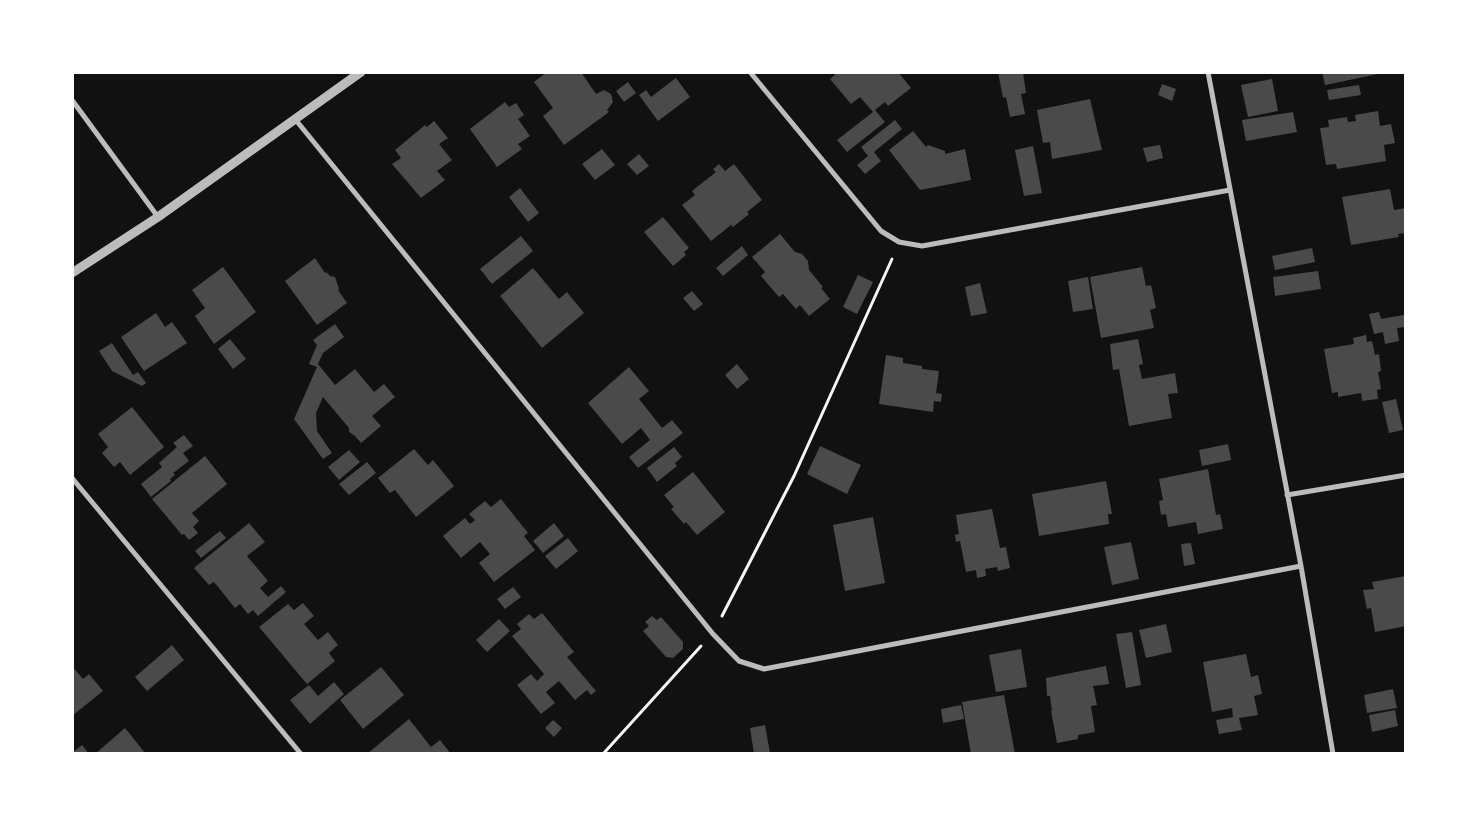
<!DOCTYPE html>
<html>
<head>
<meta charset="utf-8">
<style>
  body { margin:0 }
  #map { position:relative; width:1478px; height:826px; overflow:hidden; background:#111; font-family:Karla,sans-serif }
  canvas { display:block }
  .frame { position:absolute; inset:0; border:74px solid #fff; pointer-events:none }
</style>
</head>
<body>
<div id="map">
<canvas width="1478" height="826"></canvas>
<div class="frame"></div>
</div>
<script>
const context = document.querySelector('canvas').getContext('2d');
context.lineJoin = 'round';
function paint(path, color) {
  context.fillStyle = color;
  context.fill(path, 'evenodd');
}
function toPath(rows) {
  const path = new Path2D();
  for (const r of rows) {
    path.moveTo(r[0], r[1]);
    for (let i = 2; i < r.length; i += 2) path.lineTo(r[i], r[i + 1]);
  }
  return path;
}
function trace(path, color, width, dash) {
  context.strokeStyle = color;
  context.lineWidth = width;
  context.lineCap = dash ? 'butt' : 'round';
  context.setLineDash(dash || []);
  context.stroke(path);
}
const building = toPath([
  [547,72,581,72,596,94,604,90,611,94,613,102,607,110,609,112,564,145,543,116,553,108,534,82],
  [838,72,898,72,911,88,888,106,885,102,875,110,885,122,847,152,837,140,873,112,860,97,851,104,830,79],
  [998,72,1023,72,1026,93,1021,94,1025,114,1010,117,1006,97,1003,98],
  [1322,72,1383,72,1383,73,1325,85],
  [676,78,690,97,658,121,639,95,646,90,651,97],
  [1272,79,1278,111,1248,117,1241,85],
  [628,82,636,93,624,102,616,91],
  [1162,84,1176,89,1172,101,1158,95],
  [1359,85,1361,95,1329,100,1327,90],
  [1090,99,1102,150,1052,159,1050,142,1043,143,1037,110],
  [505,102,509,107,516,103,524,115,518,119,530,136,518,144,522,149,497,167,470,129],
  [1378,111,1380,126,1391,124,1395,143,1384,145,1386,161,1337,169,1336,164,1326,165,1320,128,1329,127,1328,120,1347,117,1348,122,1356,121,1355,115],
  [1293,112,1297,132,1246,141,1242,120],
  [895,120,902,129,874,152,881,161,865,174,857,165,868,156,861,147],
  [434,121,448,138,439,144,452,160,437,171,445,180,421,198,392,164,401,158,395,150,425,125,427,127],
  [913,131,926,147,928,145,945,151,945,154,965,149,971,180,920,190,889,150],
  [1160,145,1163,158,1147,162,1143,148],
  [1033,146,1042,193,1024,196,1015,150],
  [602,149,615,165,595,180,582,164],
  [639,154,649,166,637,175,627,164],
  [719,164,725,171,734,164,762,200,747,212,749,214,733,227,731,225,711,241,682,205,695,195,692,191,716,172,713,169],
  [520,188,539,213,528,222,509,197],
  [1390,189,1394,210,1406,208,1406,233,1398,234,1399,237,1351,245,1342,197],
  [663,217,689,248,684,252,686,255,673,266,644,232],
  [780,234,795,252,802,254,808,261,809,270,823,287,821,288,830,299,809,316,800,305,796,309,783,294,779,297,761,276,765,272,752,257],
  [521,236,533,251,492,284,480,269],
  [742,246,748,255,723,276,716,268],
  [1312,248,1315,262,1275,270,1272,256],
  [315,258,325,273,326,272,330,276,335,277,339,289,338,290,347,303,317,325,285,281],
  [223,267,256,312,214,344,195,316,205,308,192,290],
  [1142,267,1146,286,1151,285,1156,308,1150,310,1154,328,1101,338,1090,277],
  [533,268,559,299,567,292,584,313,542,348,500,296],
  [1318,271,1321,289,1275,296,1273,277],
  [858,275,873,282,857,314,843,307],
  [1088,277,1093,309,1073,312,1068,281],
  [980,283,987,313,971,316,965,287],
  [692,291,703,304,694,311,683,298],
  [1379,312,1381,319,1404,315,1406,327,1397,328,1399,341,1385,344,1383,332,1374,334,1369,314],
  [156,313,165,327,172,322,187,343,144,371,121,337],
  [335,324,344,337,323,353,318,364,335,385,355,369,374,392,384,384,395,397,372,416,381,426,361,443,355,436,349,432,349,428,323,397,316,413,317,431,332,453,323,459,294,419,317,367,309,364,317,345,313,340],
  [1366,335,1367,342,1372,341,1375,355,1379,354,1381,371,1378,372,1381,389,1377,390,1378,399,1362,401,1361,393,1338,397,1338,392,1332,393,1324,349,1354,344,1353,338],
  [230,339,246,359,233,369,218,349],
  [1138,339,1143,364,1139,365,1142,379,1175,373,1178,393,1168,394,1172,418,1129,426,1119,369,1113,370,1110,344],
  [112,343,133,375,138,372,146,383,142,386,112,371,99,351],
  [886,355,903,358,903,363,922,366,922,369,939,371,936,393,942,394,941,402,934,401,933,412,879,404],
  [737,364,749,379,737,389,725,375],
  [629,367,649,391,639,399,662,428,672,420,683,433,638,468,629,457,650,440,641,428,622,444,588,403],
  [1396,399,1403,430,1389,433,1382,402],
  [132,407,164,447,130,475,120,462,114,467,102,453,108,447,98,434],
  [184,435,193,446,183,453,189,461,173,473,175,475,170,479,171,481,151,497,141,484,162,467,159,463,177,447,173,443],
  [1228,444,1231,460,1202,466,1199,450],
  [820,446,861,465,847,494,807,474],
  [674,447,682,457,675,463,677,466,657,482,647,468],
  [414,449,428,465,433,460,454,486,416,517,395,490,390,493,378,478],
  [349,450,360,462,339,480,328,467],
  [205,456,227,484,192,513,199,521,193,527,198,533,189,540,184,534,182,535,152,499],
  [367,462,376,473,349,495,339,484],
  [1208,469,1216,515,1220,514,1223,529,1198,534,1196,522,1168,527,1166,514,1161,515,1159,501,1163,500,1159,479],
  [693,472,725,512,697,535,686,522,684,524,671,509,674,507,664,495],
  [1106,481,1112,514,1108,514,1109,524,1039,536,1032,494],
  [501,499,528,533,524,536,535,550,494,582,479,563,490,554,480,542,461,558,443,536,465,518,470,524,475,520,469,514,485,501,491,507],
  [992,509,1000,548,1006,547,1010,568,998,571,997,567,985,569,986,576,977,578,976,570,966,572,960,541,956,542,955,535,959,534,956,515],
  [873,517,885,583,845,591,833,525],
  [249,523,265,542,247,556,268,581,260,588,268,597,281,586,286,592,258,616,253,610,248,614,240,604,235,608,214,582,209,585,194,568],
  [554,523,564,536,543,553,533,541],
  [220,531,226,538,201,558,195,551],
  [568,538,578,551,556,569,545,556],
  [1131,542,1139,579,1112,585,1104,547],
  [1191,543,1195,564,1184,566,1181,544],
  [1406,576,1406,626,1375,632,1371,608,1367,609,1363,590,1374,589,1372,582],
  [513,587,521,597,505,609,497,599],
  [303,603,314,616,304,624,318,640,328,632,338,645,329,653,335,661,307,684,259,627,288,604,294,610],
  [542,613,574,652,567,657,596,691,591,695,587,690,575,700,559,681,546,692,555,703,541,714,517,685,531,674,537,681,544,674,512,636,521,629,517,624,529,614,534,619],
  [652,616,657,620,661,617,683,642,683,649,673,658,666,657,643,631,649,626,645,622],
  [499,619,510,631,487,652,476,640],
  [1166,624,1172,652,1146,658,1139,630],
  [1132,632,1141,685,1126,688,1116,634],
  [172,645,184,660,147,691,135,677],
  [1021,649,1027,687,996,692,989,655],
  [1246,654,1251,677,1258,675,1262,694,1254,696,1258,715,1239,718,1242,730,1219,734,1216,720,1233,717,1232,708,1212,712,1203,662],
  [72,666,83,679,89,674,103,691,72,716],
  [1106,666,1109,684,1093,686,1097,705,1091,706,1095,732,1078,735,1078,739,1057,743,1051,711,1052,711,1050,696,1047,696,1046,678],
  [381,667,404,695,363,729,340,700],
  [334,682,344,694,310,724,290,700,309,685,318,696],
  [1393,689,1397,708,1367,713,1364,695],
  [1004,695,1015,754,971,754,962,702],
  [961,705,964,719,943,723,941,709],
  [1395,710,1398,726,1372,732,1369,715],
  [409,719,431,747,440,740,451,754,367,754],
  [553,720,562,728,554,737,545,728],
  [765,725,770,753,754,754,750,728],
  [125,728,146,754,95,754],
  [82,745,89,754,72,754,72,753]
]);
const path = toPath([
  [722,616,794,476,892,259],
  [603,754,701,646]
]);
const minor = toPath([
  [750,72,881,231,899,242,922,246,1230,190],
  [1208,72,1301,566,1333,754],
  [72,100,158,217],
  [295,119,713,634,739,661,764,669,1301,566],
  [72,478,301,754],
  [1287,495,1406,475]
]);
const tertiary = toPath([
  [72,273,158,217,361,72]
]);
paint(building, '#4a4a4a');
trace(path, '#f5f5f5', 3);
trace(minor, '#bcbcbc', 5);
trace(tertiary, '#bcbcbc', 9);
</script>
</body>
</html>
